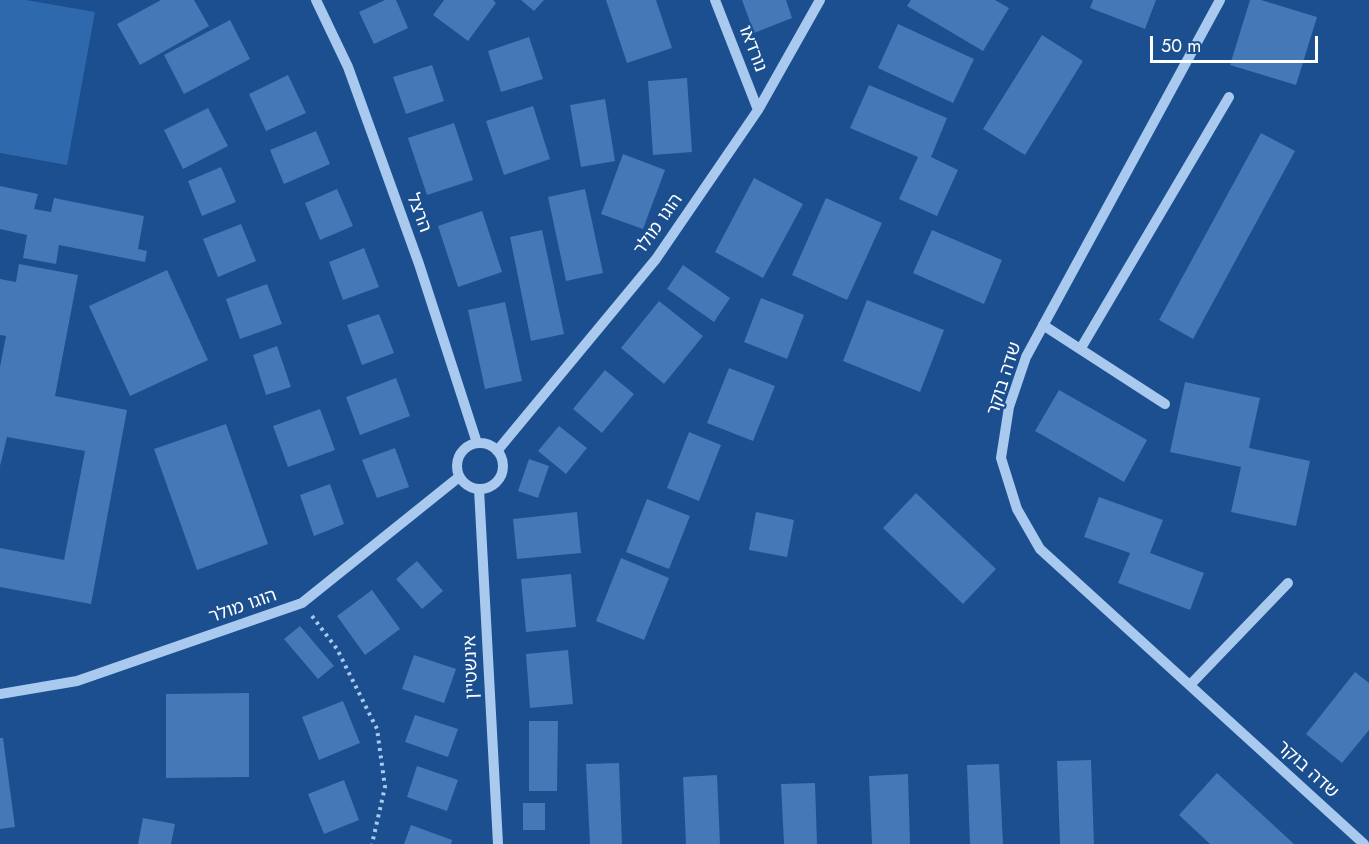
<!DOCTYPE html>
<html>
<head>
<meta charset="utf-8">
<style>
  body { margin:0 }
  #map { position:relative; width:1369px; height:844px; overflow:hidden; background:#1b4f8f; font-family:Jost,sans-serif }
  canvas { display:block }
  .scale { position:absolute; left:1150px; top:36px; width:168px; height:27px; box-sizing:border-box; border:3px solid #fff; border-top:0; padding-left:8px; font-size:18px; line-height:21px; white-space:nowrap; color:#fff; -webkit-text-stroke:4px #1b4f8f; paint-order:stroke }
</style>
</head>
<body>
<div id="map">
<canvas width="1369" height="844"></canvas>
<div class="scale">50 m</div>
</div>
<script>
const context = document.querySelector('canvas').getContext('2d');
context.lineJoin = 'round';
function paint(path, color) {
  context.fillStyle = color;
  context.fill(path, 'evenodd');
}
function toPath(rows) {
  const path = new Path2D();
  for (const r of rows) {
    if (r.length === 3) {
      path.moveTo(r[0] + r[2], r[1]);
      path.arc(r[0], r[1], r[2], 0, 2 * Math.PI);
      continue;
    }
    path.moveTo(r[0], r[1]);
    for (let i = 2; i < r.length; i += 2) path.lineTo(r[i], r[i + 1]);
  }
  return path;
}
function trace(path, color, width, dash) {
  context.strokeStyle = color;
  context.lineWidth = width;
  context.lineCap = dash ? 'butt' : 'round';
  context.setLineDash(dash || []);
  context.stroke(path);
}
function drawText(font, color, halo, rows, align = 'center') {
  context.font = font + ' Jost,"Noto Sans Hebrew",sans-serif';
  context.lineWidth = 4.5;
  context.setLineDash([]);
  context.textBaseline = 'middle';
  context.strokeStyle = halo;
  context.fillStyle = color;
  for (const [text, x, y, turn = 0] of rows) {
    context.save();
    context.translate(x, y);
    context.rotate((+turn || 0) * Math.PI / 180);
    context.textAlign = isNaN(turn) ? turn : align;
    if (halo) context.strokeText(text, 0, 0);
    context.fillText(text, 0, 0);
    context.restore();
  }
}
const green = toPath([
  [0,0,26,0,95,12,67,165,0,153]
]);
const building = toPath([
  [161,0,194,0,209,26,140,65,117,24],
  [385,0,396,0,408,28,374,44,359,12],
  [444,0,493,0,496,3,468,41,433,15],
  [521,0,544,0,534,11],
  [606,0,656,0,672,48,627,63],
  [742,0,786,0,792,18,754,33],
  [911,0,995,0,1009,8,983,51,907,6],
  [1093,0,1156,0,1145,29,1090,8],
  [1250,0,1261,0,1317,17,1296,85,1230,65],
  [230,20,250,59,184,94,164,55],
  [898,24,974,59,953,103,878,68],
  [1042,35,1083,61,1025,155,983,129],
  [529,37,543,79,501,92,488,51],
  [432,65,444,101,406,114,393,77],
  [288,75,306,113,266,131,249,94],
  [687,78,692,152,653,155,648,81],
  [869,85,947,118,931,157,958,170,937,216,899,199,918,157,850,128],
  [605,99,615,161,581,167,570,105],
  [533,106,550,159,504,175,486,121],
  [208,108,228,146,183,169,164,130],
  [454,123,473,180,427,195,408,138],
  [316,131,330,164,284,184,270,150],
  [1261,133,1295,151,1193,339,1159,320],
  [623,154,665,170,643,229,601,214],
  [221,167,236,202,202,216,188,181],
  [754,178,803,204,763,278,715,252],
  [0,186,38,194,34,209,51,212,54,198,144,216,138,249,147,251,145,262,59,245,56,264,23,258,27,235,0,229],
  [337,189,353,226,320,240,305,203],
  [585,189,603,273,566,281,548,197],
  [826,198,882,223,847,300,792,275],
  [482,211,502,272,458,287,438,226],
  [241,224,256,261,218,277,203,239],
  [542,230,564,334,531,341,510,237],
  [932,230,1002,260,984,304,913,273],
  [364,248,379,287,343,300,329,262],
  [19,264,78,275,55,396,127,410,91,604,0,587,0,548,64,560,85,451,7,437,0,466,0,367,6,336,0,335,0,279,16,282],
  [683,265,730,298,714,322,667,289],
  [167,270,208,360,130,396,89,306],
  [267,284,282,324,240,339,226,299],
  [761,298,804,315,787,359,744,342],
  [867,300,944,330,920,392,843,361],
  [659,301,703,336,664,384,621,348],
  [505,302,522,381,485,389,468,310],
  [379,314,394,353,362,365,347,325],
  [277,346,291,387,266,395,253,355],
  [729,368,775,386,753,441,707,423],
  [605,370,634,394,602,433,573,409],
  [396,378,410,416,360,435,346,397],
  [1185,382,1260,398,1249,448,1310,461,1296,526,1231,512,1241,467,1170,452],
  [1059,390,1147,440,1124,482,1035,431],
  [320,409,335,450,288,467,273,426],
  [226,424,268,544,197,570,154,449],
  [559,426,587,448,566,474,538,451],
  [689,432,721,445,699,501,667,488],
  [395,448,409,487,377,498,362,460],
  [529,459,549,466,538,498,518,491],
  [330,484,344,524,314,536,300,495],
  [916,493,996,569,963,604,883,528],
  [1099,497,1163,520,1150,553,1204,573,1190,610,1118,583,1130,553,1084,537],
  [647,499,690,516,669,569,626,552],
  [577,512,581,553,517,559,513,519],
  [756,512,794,520,787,557,749,550],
  [621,558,669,578,644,640,596,621],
  [417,561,443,591,422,609,396,579],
  [571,574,576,627,526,632,521,579],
  [372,590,400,629,365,655,337,616],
  [300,626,334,666,318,679,284,639],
  [568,650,573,704,530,708,526,654],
  [414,655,456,669,444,703,402,689],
  [1355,672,1369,683,1369,730,1342,763,1306,734],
  [249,693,249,777,166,778,166,694],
  [343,701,360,743,319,760,302,717],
  [415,715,458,729,448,757,405,742],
  [529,721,558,721,557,791,529,791],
  [0,738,3,738,15,827,0,829],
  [1091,760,1094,844,1060,844,1057,761],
  [619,763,622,844,590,844,586,764],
  [999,764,1003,844,970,844,967,765],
  [417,766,458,780,447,811,407,797],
  [1217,773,1294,844,1210,844,1179,815],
  [908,774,910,844,872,844,869,776],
  [717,775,720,844,686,844,683,777],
  [344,780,359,820,324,834,308,794],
  [815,783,817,844,784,844,781,784],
  [523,803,545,803,545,830,523,830],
  [143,818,175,824,171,844,138,844],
  [411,825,452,840,451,844,404,844]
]);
const path = toPath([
  [312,616,337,649,377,729,385,787,372,844]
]);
const minor = toPath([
  [316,0,348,67,419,264,477,443],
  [715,0,758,110],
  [1220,0,1026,357,1009,407,1001,458,1017,509,1040,549,1364,844],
  [1043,325,1165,404],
  [1081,348,1229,97],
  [480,466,23],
  [497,451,656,259,758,110,820,0],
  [479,489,498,844],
  [1190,685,1288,583],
  [0,694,77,681,302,603,459,477]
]);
const streetNames = [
  ["נורדאו",752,49,69],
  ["הרצל",418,213,70],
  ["הוגו מולר",659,225,-55],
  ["שדה בוקר",1005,379,-72],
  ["הוגו מולר",243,607,-19],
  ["אינשטיין",472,667,-92],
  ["שדה בוקר",1307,770,42]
];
paint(green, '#2e69ad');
paint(building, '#4478b7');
trace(path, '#a9c9ee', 4, [3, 4.5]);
trace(minor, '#a9c9ee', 10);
drawText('18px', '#fff', '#1b4f8f', streetNames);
</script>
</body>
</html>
